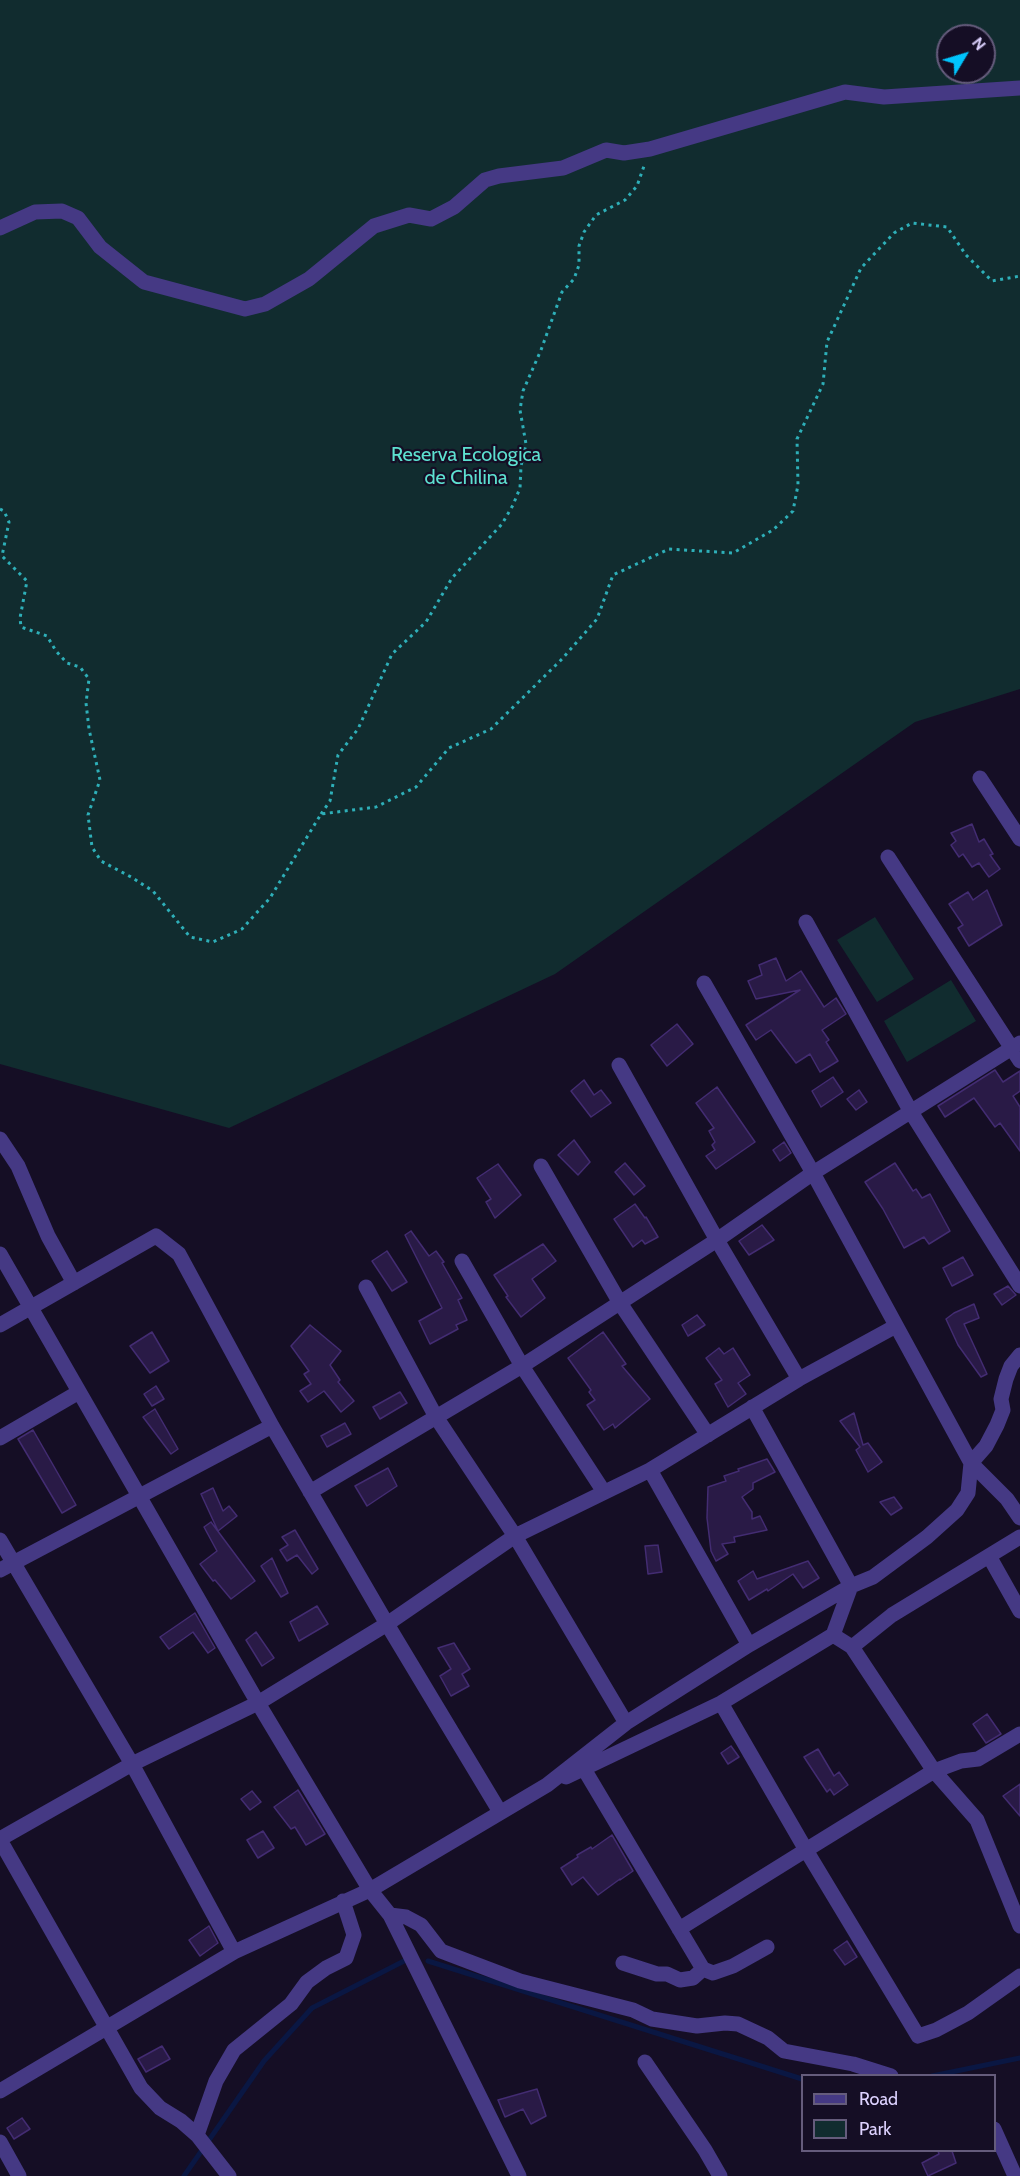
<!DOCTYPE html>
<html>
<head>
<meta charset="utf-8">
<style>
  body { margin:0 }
  #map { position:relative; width:1020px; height:2176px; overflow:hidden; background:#150e25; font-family:Cabin,sans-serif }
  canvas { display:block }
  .legend { position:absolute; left:801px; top:2074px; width:195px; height:78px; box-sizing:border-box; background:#150e25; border:2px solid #655c7c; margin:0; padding:8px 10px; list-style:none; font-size:18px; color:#ddd2ff }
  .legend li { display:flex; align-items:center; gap:12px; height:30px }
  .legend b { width:30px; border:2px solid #655c7c }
  .north { position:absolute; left:936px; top:24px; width:60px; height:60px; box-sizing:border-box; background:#150e25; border:2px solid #655c7c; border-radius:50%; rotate:52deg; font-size:16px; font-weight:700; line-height:24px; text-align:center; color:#ddd2ff }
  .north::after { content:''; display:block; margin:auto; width:21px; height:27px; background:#00c4fd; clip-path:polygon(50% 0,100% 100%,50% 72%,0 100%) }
</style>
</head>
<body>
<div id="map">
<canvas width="1020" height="2176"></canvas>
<ul class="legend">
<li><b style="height:8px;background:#453984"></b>Road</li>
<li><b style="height:16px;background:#112c2f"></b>Park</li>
</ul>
<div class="north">N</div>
</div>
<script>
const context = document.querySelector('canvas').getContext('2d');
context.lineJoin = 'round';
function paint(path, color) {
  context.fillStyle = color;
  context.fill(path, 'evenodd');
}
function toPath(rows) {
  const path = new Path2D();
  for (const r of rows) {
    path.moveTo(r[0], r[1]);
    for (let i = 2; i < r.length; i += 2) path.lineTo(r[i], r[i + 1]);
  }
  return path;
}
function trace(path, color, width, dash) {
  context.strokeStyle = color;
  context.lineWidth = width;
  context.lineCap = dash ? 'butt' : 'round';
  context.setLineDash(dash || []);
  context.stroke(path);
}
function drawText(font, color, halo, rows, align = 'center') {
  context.font = font + ' Cabin,sans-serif';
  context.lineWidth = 4.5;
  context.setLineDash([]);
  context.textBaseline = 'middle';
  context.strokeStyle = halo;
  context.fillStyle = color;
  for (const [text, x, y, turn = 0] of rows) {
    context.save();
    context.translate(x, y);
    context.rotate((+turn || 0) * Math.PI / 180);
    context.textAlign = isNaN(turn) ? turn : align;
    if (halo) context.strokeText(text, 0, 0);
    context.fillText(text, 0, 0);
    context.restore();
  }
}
const green = toPath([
  [0,0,1020,0,1020,689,915,722,555,974,229,1128,0,1064],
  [948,36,984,36,984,72,948,72],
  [875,917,914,979,877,1002,837,940],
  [951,980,976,1021,907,1062,884,1021]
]);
const stream = toPath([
  [428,1961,802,2079],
  [932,2076,1020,2058],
  [184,2176,264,2061,312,2008,406,1960]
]);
const building = toPath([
  [972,824,979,842,984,839,993,854,990,855,1000,869,989,877,979,863,972,867,963,854,959,857,951,845,956,841,951,833,972,824],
  [987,890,1002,925,969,946,958,928,963,925,949,904,968,892,973,900,987,890],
  [776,958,786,981,801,971,824,1007,836,998,846,1014,822,1030,829,1040,826,1042,838,1061,820,1072,810,1054,796,1063,771,1030,756,1040,746,1025,800,990,756,999,748,981,762,975,759,965,776,958],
  [677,1024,693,1044,667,1066,651,1045,677,1024],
  [995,1070,1003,1082,1020,1071,1020,1091,1013,1096,1020,1107,1020,1151,1000,1123,995,1127,974,1098,945,1117,938,1106,995,1070],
  [833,1077,843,1092,821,1107,812,1091,833,1077],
  [584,1080,594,1095,601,1090,611,1103,591,1117,571,1091,584,1080],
  [717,1087,755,1142,716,1169,706,1156,715,1150,712,1145,715,1142,709,1131,714,1128,696,1103,717,1087],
  [859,1090,867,1102,856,1110,847,1099,859,1090],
  [574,1140,590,1162,578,1175,558,1155,574,1140],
  [784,1142,791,1153,780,1161,773,1150,784,1142],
  [625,1163,645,1186,634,1195,615,1172,625,1163],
  [895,1163,913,1191,916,1189,922,1198,930,1194,950,1231,929,1244,924,1237,904,1248,883,1209,865,1182,895,1163],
  [498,1164,521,1195,495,1218,486,1202,491,1199,477,1178,498,1164],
  [635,1204,645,1218,646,1217,658,1237,645,1244,642,1240,633,1247,614,1219,635,1204],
  [762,1225,774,1240,749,1255,739,1241,762,1225],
  [411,1231,429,1256,436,1251,444,1262,442,1263,462,1298,458,1300,467,1320,456,1325,458,1329,430,1344,419,1321,442,1308,405,1235,411,1231],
  [543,1244,556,1261,532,1279,545,1298,521,1317,506,1297,508,1296,494,1275,543,1244],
  [387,1251,407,1282,392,1291,372,1261,387,1251],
  [963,1257,973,1275,952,1286,943,1268,963,1257],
  [1008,1286,1016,1295,1002,1305,994,1294,1008,1286],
  [974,1304,979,1318,964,1324,987,1374,981,1377,958,1345,946,1319,954,1313,974,1304],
  [697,1315,705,1325,688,1336,682,1325,697,1315],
  [310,1325,341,1351,330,1365,340,1380,338,1382,354,1401,341,1412,324,1391,308,1402,300,1391,311,1384,304,1374,309,1371,291,1346,310,1325],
  [152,1332,169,1361,150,1373,130,1346,152,1332],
  [603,1332,626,1364,622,1366,650,1399,615,1428,613,1424,604,1430,587,1405,595,1400,589,1392,591,1390,568,1358,603,1332],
  [719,1348,724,1354,733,1348,750,1375,738,1383,746,1394,728,1407,715,1384,722,1380,706,1358,719,1348],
  [156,1386,164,1399,152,1406,144,1394,156,1386],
  [400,1392,407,1403,380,1419,373,1407,400,1392],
  [155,1409,178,1449,171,1454,143,1417,155,1409],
  [854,1413,863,1445,868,1443,882,1462,868,1472,856,1450,860,1447,840,1421,854,1413],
  [345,1423,351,1434,327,1447,321,1436,345,1423],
  [33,1430,76,1505,62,1513,18,1439,33,1430],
  [767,1459,775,1472,753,1483,753,1489,742,1497,752,1512,752,1519,760,1516,767,1530,734,1537,735,1542,722,1544,728,1554,716,1561,711,1551,707,1518,708,1487,726,1481,724,1476,739,1471,738,1469,767,1459],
  [388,1468,397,1486,367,1506,355,1486,388,1468],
  [213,1488,223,1511,229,1506,237,1516,218,1531,201,1494,213,1488],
  [894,1497,902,1508,891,1515,880,1502,894,1497],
  [211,1522,255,1581,231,1599,215,1580,213,1581,200,1564,217,1551,204,1527,211,1522],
  [295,1530,318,1569,312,1574,297,1555,287,1561,280,1550,288,1545,282,1537,295,1530],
  [658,1545,662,1572,648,1574,645,1546,658,1545],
  [272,1558,288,1593,281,1597,261,1566,272,1558],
  [808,1561,819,1578,803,1588,793,1574,768,1591,767,1589,749,1600,738,1581,753,1571,757,1579,808,1561],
  [317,1606,328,1624,299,1641,290,1622,317,1606],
  [195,1613,215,1648,208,1653,193,1632,169,1649,160,1637,195,1613],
  [256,1632,274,1658,262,1666,246,1640,256,1632],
  [454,1643,470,1669,462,1674,469,1686,451,1696,440,1676,451,1669,438,1648,454,1643],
  [987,1714,1001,1734,986,1743,973,1724,987,1714],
  [731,1746,739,1757,728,1764,721,1753,731,1746],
  [818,1749,834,1776,839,1772,848,1785,834,1795,830,1789,827,1792,804,1757,818,1749],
  [1020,1784,1020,1816,1003,1796,1020,1784],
  [298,1790,325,1834,306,1845,295,1827,291,1829,274,1807,298,1790],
  [252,1791,261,1802,250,1810,241,1799,252,1791],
  [263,1831,274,1848,258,1858,247,1840,263,1831],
  [612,1835,633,1871,620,1880,620,1879,598,1895,583,1877,572,1885,561,1868,578,1857,577,1855,591,1847,592,1849,612,1835],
  [209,1926,218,1943,200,1956,189,1940,209,1926],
  [847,1941,857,1957,845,1965,834,1950,847,1941],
  [162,2046,170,2059,146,2072,138,2059,162,2046],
  [537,2089,546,2116,531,2124,523,2109,505,2117,498,2100,537,2089],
  [22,2118,30,2129,14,2139,7,2128,22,2118],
  [938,2151,952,2151,956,2163,928,2176,922,2163,939,2154,938,2151]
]);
const path = toPath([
  [0,509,4,511,9,522,2,556,27,581,20,618,21,627,47,636,56,651,67,663,80,667,89,679,86,703,89,729,100,780,88,815,92,847,101,861,131,877,153,891,190,937,213,942,242,929,270,898,321,814,376,807,416,787,449,748,491,729,562,659,597,619,613,575,669,549,733,553,773,530,793,511,798,485,797,439,823,384,827,342,861,268,894,233,912,223,947,227,966,255,992,281,1020,276],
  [321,814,330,801,338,755,358,729,392,654,426,622,452,578,502,524,513,505,520,488,521,466,526,444,520,410,523,391,541,350,562,292,574,279,579,265,579,246,584,232,596,215,625,200,637,186,644,166]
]);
const minor = toPath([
  [0,228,35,212,62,211,78,218,100,247,144,282,245,309,265,304,309,279,374,226,409,215,431,219,454,207,485,180,499,176,563,168,606,150,624,153,650,149,845,92,884,97,1020,88],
  [980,778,1020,839],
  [888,857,1020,1061],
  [806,922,911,1112,1020,1286],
  [619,1065,717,1240,799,1379],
  [0,1139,18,1166,48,1236,74,1283],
  [541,1166,620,1303,708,1435],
  [0,1254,258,1703,370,1890,390,1915,519,2176],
  [462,1261,522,1366,604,1492],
  [366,1287,436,1417,515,1536,626,1723],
  [0,1325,156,1236,179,1254,272,1426,387,1624,500,1812],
  [1020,1355,1011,1366,1006,1379,1001,1399,1003,1410,997,1425,986,1446,971,1463,1007,1499,1020,1518],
  [752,1407,851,1586,833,1635,852,1647,892,1615,1020,1537],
  [0,1438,79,1392],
  [650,1470,749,1645],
  [310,1492,522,1366,717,1240,813,1173,1020,1043],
  [0,1540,132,1764,234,1952],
  [989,1556,1020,1611],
  [0,1570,272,1426],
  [852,1647,934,1771,806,1850,918,2036,936,2030,968,2013,1020,1976],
  [1020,1734,978,1759,961,1761,934,1771,977,1820,1020,1926],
  [584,1769,703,1969],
  [566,1777,721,1703,833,1635],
  [0,1839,132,1764,258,1703,387,1624,515,1536,650,1470,799,1379,896,1326],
  [0,1840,141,2088,160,2108,181,2121,197,2135,229,2176],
  [390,1915,406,1917,421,1925,441,1951,520,1981,633,2010,652,2019,697,2026,725,2023,738,2024,768,2038,784,2051,853,2064,891,2076],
  [679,1929,806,1850,721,1703],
  [623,1963,657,1974,667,1974,680,1980,693,1978,703,1969,713,1973,733,1966,767,1947],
  [645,2062,705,2150,720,2176],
  [0,2091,234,1952,370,1890,547,1785,626,1723,749,1645,851,1586,873,1577,927,1537,957,1510,968,1493,971,1463,813,1173,704,983],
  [994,2129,1015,2176],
  [197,2135,216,2081,234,2050,291,2004,307,1982,326,1968,346,1958,354,1935,343,1901],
  [0,2142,19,2176]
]);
const parkNames = [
  ["Reserva Ecologica",466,455],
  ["de Chilina",466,478]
];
paint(green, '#112c2f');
trace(stream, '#0a1743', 5);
paint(building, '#291a46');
trace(building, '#432c72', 1.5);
trace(path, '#2eafb8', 3, [3, 4.5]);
trace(minor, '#453984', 15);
drawText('20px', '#5de0d0', '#150e25', parkNames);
</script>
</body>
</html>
